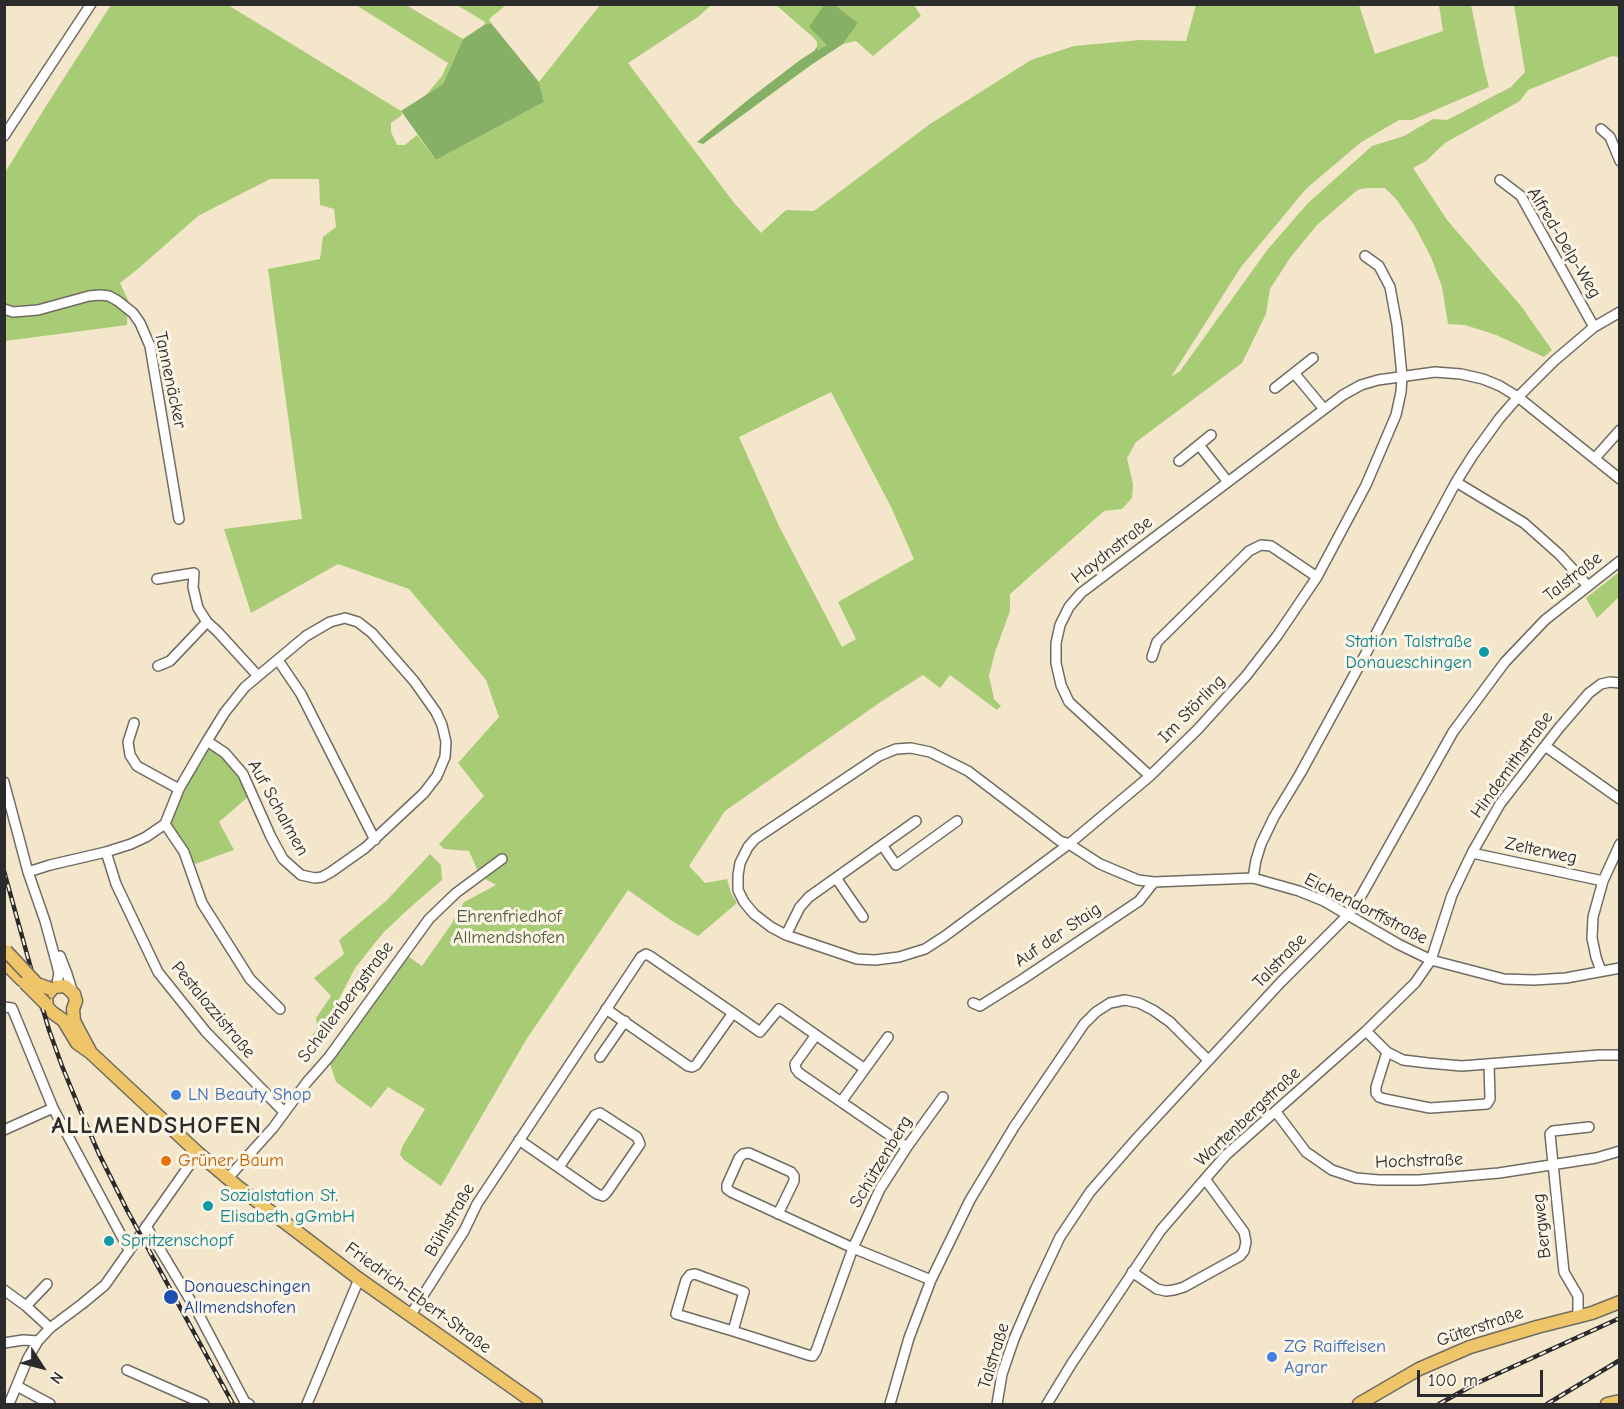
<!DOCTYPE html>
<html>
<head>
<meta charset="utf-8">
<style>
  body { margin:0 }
  #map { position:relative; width:1624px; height:1409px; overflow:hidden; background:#f4e6cb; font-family:"Comic Neue",sans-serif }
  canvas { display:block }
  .frame { position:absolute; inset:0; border:6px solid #2b2b2b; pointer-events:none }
  .north { position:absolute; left:12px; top:1337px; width:60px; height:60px; -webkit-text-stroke:4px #fcf5e5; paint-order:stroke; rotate:126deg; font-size:16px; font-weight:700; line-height:24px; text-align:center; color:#2b2b2b }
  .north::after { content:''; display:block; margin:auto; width:21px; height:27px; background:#2b2b2b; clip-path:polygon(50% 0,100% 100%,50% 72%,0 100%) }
  .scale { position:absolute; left:1417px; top:1370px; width:126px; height:27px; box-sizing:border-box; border:3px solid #2b2b2b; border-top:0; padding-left:8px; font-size:18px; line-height:21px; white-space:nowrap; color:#2b2b2b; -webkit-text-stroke:4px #fcf5e5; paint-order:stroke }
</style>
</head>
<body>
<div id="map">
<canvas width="1624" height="1409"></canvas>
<div class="frame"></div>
<div class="north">N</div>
<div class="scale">100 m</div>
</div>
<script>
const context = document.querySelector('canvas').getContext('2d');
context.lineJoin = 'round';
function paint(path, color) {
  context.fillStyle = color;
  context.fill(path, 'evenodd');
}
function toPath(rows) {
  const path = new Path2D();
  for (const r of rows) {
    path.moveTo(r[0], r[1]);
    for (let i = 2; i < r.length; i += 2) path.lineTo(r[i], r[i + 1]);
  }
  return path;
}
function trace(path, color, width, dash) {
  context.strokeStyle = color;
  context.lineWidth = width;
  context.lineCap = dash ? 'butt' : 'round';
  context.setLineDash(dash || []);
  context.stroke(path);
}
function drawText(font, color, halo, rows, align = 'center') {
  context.font = font + ' "Comic Neue",sans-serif';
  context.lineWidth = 6;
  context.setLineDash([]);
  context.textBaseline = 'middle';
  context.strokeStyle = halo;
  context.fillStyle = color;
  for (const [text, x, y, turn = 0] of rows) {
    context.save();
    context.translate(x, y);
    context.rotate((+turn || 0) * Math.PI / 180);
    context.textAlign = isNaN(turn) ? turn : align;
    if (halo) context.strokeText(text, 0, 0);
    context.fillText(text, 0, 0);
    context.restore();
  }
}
const green = toPath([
  [111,5,228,5,401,111,402,115,391,123,391,132,397,145,405,145,417,135,436,160,544,102,539,82,600,5,711,5,698,17,628,63,735,204,761,233,786,210,814,211,930,124,1031,60,1074,46,1140,40,1186,41,1196,5,1359,5,1375,54,1443,31,1439,5,1471,5,1483,63,1489,87,1412,120,1399,120,1360,143,1306,189,1241,267,1171,377,1180,371,1268,249,1308,203,1372,146,1404,136,1433,119,1447,120,1511,87,1525,72,1514,5,1619,5,1619,57,1612,56,1528,90,1520,101,1445,143,1426,161,1413,168,1447,220,1521,306,1552,350,1544,357,1496,335,1465,325,1448,324,1442,287,1431,257,1414,225,1396,199,1385,188,1368,188,1360,189,1355,192,1316,226,1290,258,1270,289,1266,314,1242,363,1136,442,1127,458,1133,484,1132,498,1122,509,1104,511,1010,594,1010,611,995,652,989,676,994,699,1001,706,997,710,950,675,940,688,923,675,882,701,725,811,689,866,705,883,727,879,731,893,737,903,698,936,672,921,628,890,526,1040,441,1186,404,1160,400,1155,402,1147,425,1109,388,1087,371,1108,336,1082,329,1060,405,954,422,966,452,923,464,902,496,885,480,876,469,851,444,849,439,844,484,796,458,763,499,717,486,680,409,589,338,564,251,613,224,529,302,519,268,269,320,259,323,237,336,227,334,209,320,205,319,179,270,179,198,216,139,268,120,283,128,300,127,325,5,341,4,174,46,106],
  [831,392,891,507,914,559,838,602,856,639,842,647,779,526,739,437],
  [356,5,406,5,463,39,443,84,426,95,442,76,448,63],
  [457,5,506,5,489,19,491,23,484,25,485,22],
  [776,5,824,5,810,27,828,45,817,51,817,42,814,38],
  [835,5,914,5,921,16,873,56,856,41,843,44,858,23],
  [1619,572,1619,597,1597,618,1586,598],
  [207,746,224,757,240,776,248,797,219,822,234,850,195,864,169,823,182,790],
  [430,854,441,865,442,880,404,913,383,933,355,968,323,1030,307,1042,317,1029,316,1018,331,996,314,978,344,954,339,940,386,901]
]);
const forest = toPath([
  [824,5,835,5,858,23,843,44,811,65,703,144,697,142,749,99,800,60,814,51,817,47,818,50,827,45,809,27],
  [491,23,539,82,544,102,436,160,401,111,443,84,463,39,484,25]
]);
const minor = toPath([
  [1601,129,1610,137,1620,161],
  [4,136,91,4],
  [1500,180,1521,196,1594,327],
  [1365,256,1379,266,1390,287,1397,325,1402,376,1401,392,1396,415,1366,485,1317,577,1277,636,1246,676,1198,729,1150,776,1069,844,1100,864,1138,880,1154,882,1253,878,1299,891,1324,901,1398,944,1431,960,1504,979,1534,980,1566,978,1620,968],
  [4,309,13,312,38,310,89,296,100,295,109,296,118,301,133,313,140,323,150,346,179,519],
  [1294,373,1324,409],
  [1275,388,1313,358],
  [1199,445,1228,482],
  [1595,458,1620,430],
  [1179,461,1211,435],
  [1456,482,1524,523,1560,555,1588,586],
  [157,579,194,573,193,587,198,608,207,622,217,631,258,676],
  [1152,657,1157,642,1249,551,1261,545,1271,546,1317,577],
  [278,660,301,694,375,840],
  [158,666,170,661,207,622],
  [134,723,128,742,130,755,137,766,179,789],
  [1545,746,1620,799],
  [911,748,930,752,968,771,1060,841,1069,844,945,936,925,949,899,957,875,960,857,959,786,935,771,927,754,914,744,902,738,890,738,875,740,863,748,847,755,839,879,756,896,749,911,748],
  [1150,776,1069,702,1061,685,1056,663,1056,643,1060,625,1069,607,1081,593,1343,395,1361,385,1378,380,1435,372,1461,374,1483,379,1500,386,1518,397,1620,479],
  [4,782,28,872,45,921,57,965,59,974,57,983,54,987],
  [165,824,184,852,202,903,250,979,280,1009],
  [882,845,896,865,957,821],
  [106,852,116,884,158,972,206,1032,284,1112],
  [1472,853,1603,881],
  [28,872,50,865,106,852,131,844,146,837,165,824,179,789,207,741,225,712,245,687,306,636,330,622,345,618,358,622,372,633,414,681,436,712,442,725,446,742,445,757,437,776,424,793,365,848,331,872,322,877,315,878,301,875,283,859,271,837,243,774,225,753,207,741],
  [836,878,863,917],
  [1253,878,1256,860,1261,844,1274,817,1300,774,1364,657,1427,536,1456,482,1473,455,1499,419,1518,397,1554,361,1594,327,1620,312],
  [786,935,800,907,809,897,916,821],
  [60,956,67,974,72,990],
  [1601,971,1596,957,1592,938,1593,917,1603,881,1620,844],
  [973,1003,980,1006,1023,979,1139,901,1154,882],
  [4,1007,12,1008,53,1108,129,1250],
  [733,1013,760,1032,779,1009,816,1035,795,1064,796,1069,799,1073,907,1147],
  [1366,1031,1387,1052,1403,1060,1428,1063,1462,1066,1599,1055,1620,1055],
  [816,1035,865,1069],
  [1387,1052,1376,1087,1376,1093,1379,1097,1385,1099,1430,1108,1487,1104,1490,1099,1489,1064],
  [600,1057,625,1021],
  [841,1102,888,1037],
  [1276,1112,1306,1152,1332,1170,1356,1178,1379,1180,1419,1180,1499,1173,1596,1158,1620,1151],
  [4,1130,53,1108],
  [519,1140,597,1194,603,1196,607,1192,640,1144,637,1137,600,1113,595,1115,559,1167],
  [228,1178,273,1128,307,1082,329,1057,429,919,456,893,502,859],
  [146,1226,198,1313,245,1402,249,1404],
  [1132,1272,1157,1289,1166,1291,1174,1290,1184,1287,1240,1256,1244,1251,1246,1242,1244,1232,1205,1179],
  [931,1280,853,1248,880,1189,907,1147,943,1097],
  [4,1290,26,1306,50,1328],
  [26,1306,47,1284],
  [410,1316,464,1231,477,1204,641,957,646,954,650,956,733,1013,696,1065,692,1067,688,1066,606,1009],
  [1578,1316,1578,1296,1564,1272,1550,1134,1553,1131,1589,1127],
  [733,1331,744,1292,695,1274,690,1275,686,1280,676,1314,733,1331,808,1355,813,1356,816,1351,853,1248,731,1192,727,1189,727,1185,739,1158,743,1154,749,1153,791,1172,794,1176,794,1181,778,1214],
  [4,1343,23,1340,38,1341],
  [127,1370,204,1404],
  [17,1386,50,1404],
  [9,1404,28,1358,38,1341,50,1328,82,1304,105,1285,198,1153],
  [307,1404,359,1279],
  [890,1404,909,1338,931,1280,970,1200,1014,1127,1084,1024,1096,1012,1110,1003,1125,1000,1139,1003,1153,1010,1170,1022,1208,1060],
  [997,1404,1002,1374,1014,1339,1036,1288,1060,1237,1090,1192,1137,1138,1281,982,1348,915,1361,896,1453,732,1505,662,1545,620,1620,561],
  [1047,1404,1072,1363,1161,1230,1205,1179,1226,1155,1366,1031,1415,983,1431,960,1452,895,1472,853,1500,804,1559,728,1589,693,1601,684,1610,682,1620,683]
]);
const major = toPath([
  [4,962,22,980],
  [91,1053,74,1021,73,1009,76,1001,74,994,65,986,54,987,46,996,47,1007,53,1013,63,1020,77,1043,91,1053,198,1153,237,1186,359,1279,536,1404],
  [1359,1404,1419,1369,1470,1347,1537,1327,1592,1313,1620,1302],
  [1607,1404,1620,1401]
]);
const rail = toPath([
  [4,871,30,965,49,1030,62,1066,83,1117,99,1154,127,1210,233,1404],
  [1439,1404,1475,1384,1620,1318],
  [1547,1404,1620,1360]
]);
const majorBridge = toPath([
  [6,951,37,984,51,989],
  [25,983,46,1004]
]);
const markers = [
  [1484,652,6,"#0f9aa8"],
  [176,1095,6,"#3f7fe0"],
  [166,1161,6,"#e8710a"],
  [208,1206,6,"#0f9aa8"],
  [109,1241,6,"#0f9aa8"],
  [171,1297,8,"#1a4fb4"],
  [1272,1357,6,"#3f7fe0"]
];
const streetNames = [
  ["Alfred-Delp-Weg",1564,243,59],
  ["Tannenäcker",170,380,78],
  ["Haydnstraße",1112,550,-38],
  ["Talstraße",1573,577,-38],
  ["Im Störling",1192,709,-46],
  ["Hindemithstraße",1512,765,-54],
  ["Auf Schalmen",278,808,61],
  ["Zelterweg",1541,851,12],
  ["Eichendorffstraße",1366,909,27],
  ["Auf der Staig",1058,935,-34],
  ["Talstraße",1280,961,-46],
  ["Schellenbergstraße",346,1002,-53],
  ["Pestalozzistraße",213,1010,50],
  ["Wartenbergstraße",1248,1117,-43],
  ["Hochstraße",1419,1161,-2],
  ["Schützenberg",881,1162,-59],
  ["Bühlstraße",450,1220,-60],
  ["Bergweg",1542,1226,-96],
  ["Friedrich-Ebert-Straße",418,1298,36],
  ["Güterstraße",1480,1327,-19],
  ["Talstraße",994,1356,-73]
];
const cultureNames = [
  ["Station Talstraße",1472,642,"right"],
  ["Donaueschingen",1472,663,"right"],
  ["Sozialstation St.",220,1196],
  ["Elisabeth gGmbH",220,1217],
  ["Spritzenschopf",121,1241]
];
const parkNames = [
  ["Ehrenfriedhof",509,917],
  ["Allmendshofen",509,938]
];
const shopNames = [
  ["LN Beauty Shop",188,1095],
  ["ZG Raiffeisen",1284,1347],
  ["Agrar",1284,1368]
];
const foodNames = [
  ["Grüner Baum",178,1161]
];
const transitNames = [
  ["Donaueschingen",184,1287],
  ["Allmendshofen",184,1308]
];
const districtNames = [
  ["ALLMENDSHOFEN",157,1126]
];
paint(green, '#a8cc75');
paint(forest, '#86b066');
trace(minor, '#716c63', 12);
trace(major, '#716c63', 15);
trace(minor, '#fff', 9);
trace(major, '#eec569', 12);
trace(rail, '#2b2b2b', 4.5);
trace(rail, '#fcf5e5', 2, [7]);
trace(majorBridge, '#716c63', 15, []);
trace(majorBridge, '#eec569', 12);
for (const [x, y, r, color] of markers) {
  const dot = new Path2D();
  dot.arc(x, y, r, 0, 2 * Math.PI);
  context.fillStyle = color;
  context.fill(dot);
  trace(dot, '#fcf5e5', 2);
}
drawText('18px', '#2b2b2b', '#fcf5e5', streetNames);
drawText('18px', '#0d838f', '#fcf5e5', cultureNames, 'left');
drawText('18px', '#505b41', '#fcf5e5', parkNames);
drawText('18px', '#366cbe', '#fcf5e5', shopNames, 'left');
drawText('18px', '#c56008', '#fcf5e5', foodNames, 'left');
drawText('18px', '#164399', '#fcf5e5', transitNames, 'left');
context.letterSpacing = '1.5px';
drawText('bold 24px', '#2b2b2b', '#fcf5e5', districtNames);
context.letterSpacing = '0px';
</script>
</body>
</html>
